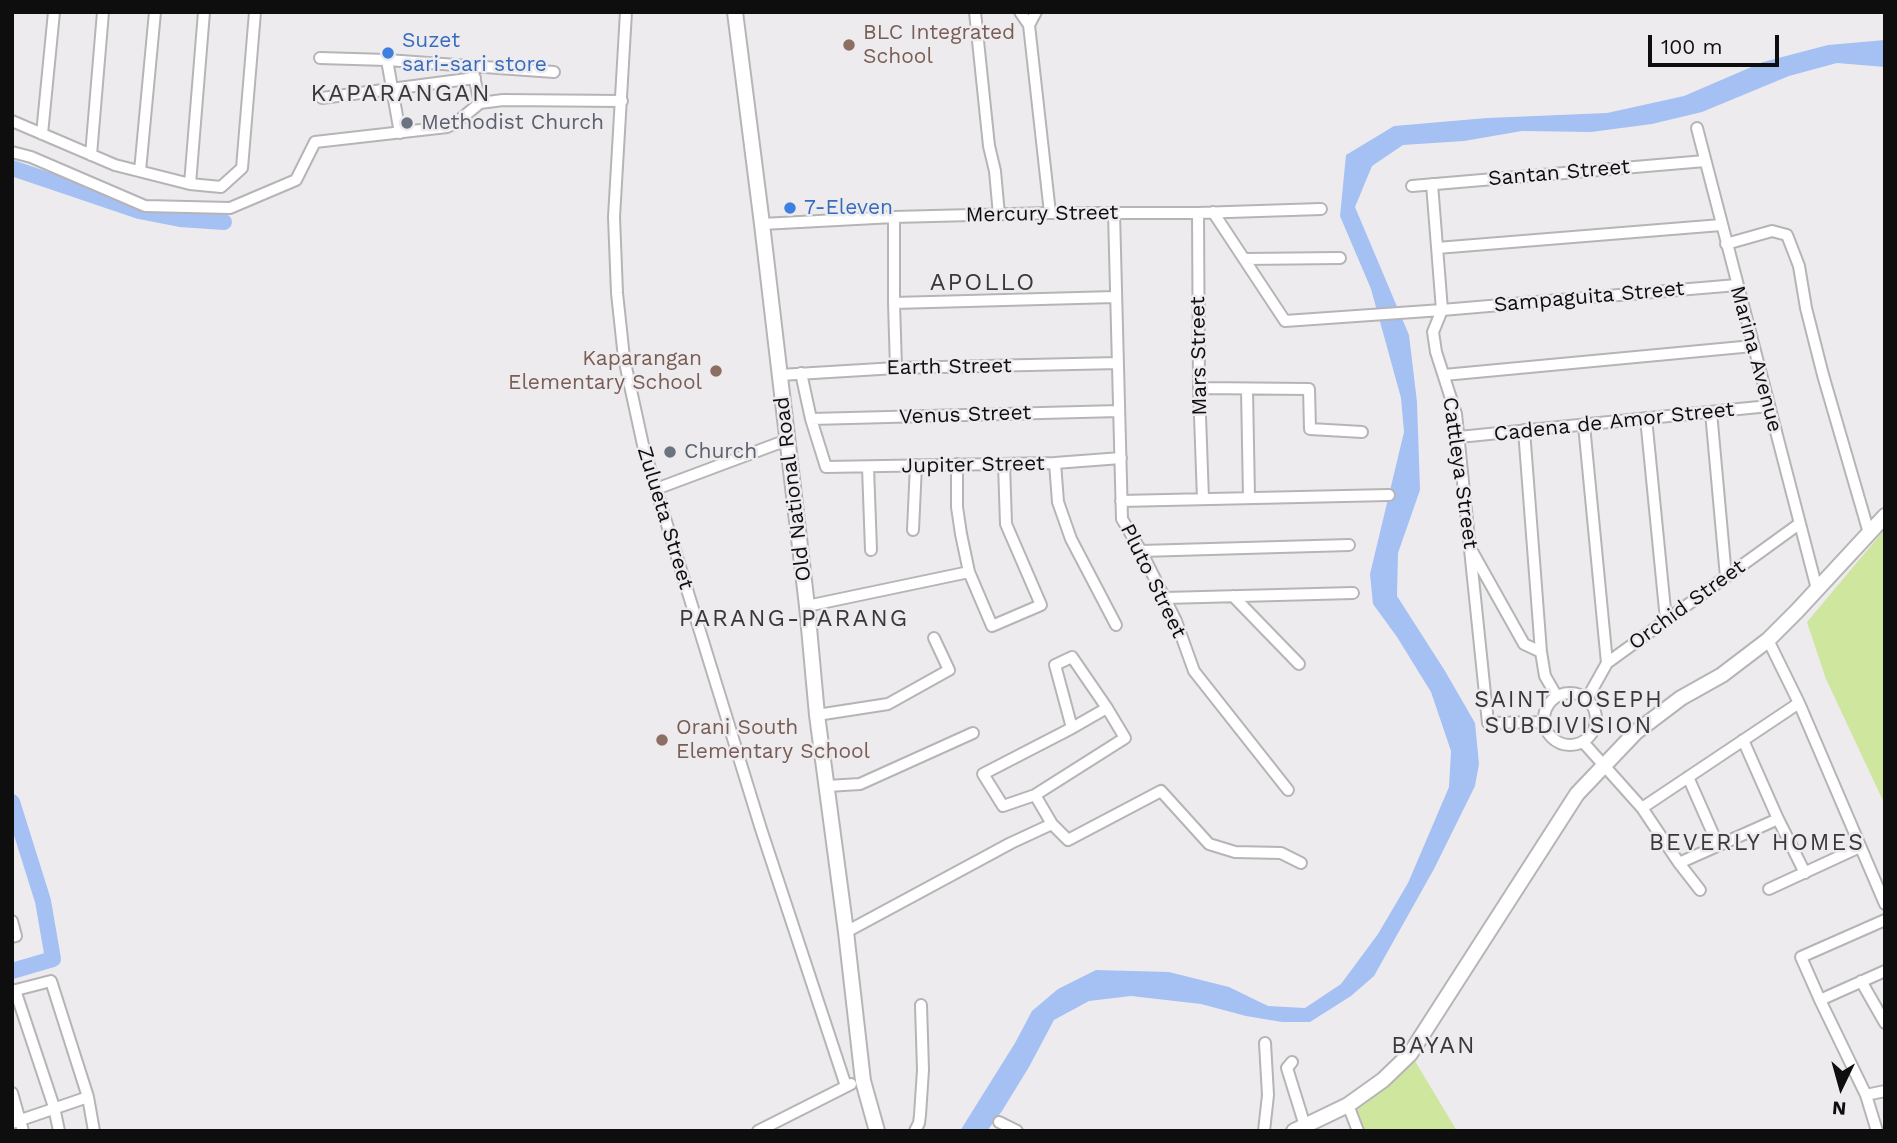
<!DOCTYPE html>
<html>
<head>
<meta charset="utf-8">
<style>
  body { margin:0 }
  #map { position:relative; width:1897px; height:1143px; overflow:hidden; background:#eeebef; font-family:"Work Sans",sans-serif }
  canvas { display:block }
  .frame { position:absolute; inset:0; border:14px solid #0f0e0f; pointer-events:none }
  .north { position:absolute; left:1806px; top:1052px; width:70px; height:70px; -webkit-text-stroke:5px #eeebef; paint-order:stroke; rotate:185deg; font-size:19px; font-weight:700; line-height:28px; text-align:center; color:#0f0e0f }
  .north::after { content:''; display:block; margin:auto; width:24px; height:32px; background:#0f0e0f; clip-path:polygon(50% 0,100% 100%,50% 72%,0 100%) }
  .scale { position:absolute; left:1648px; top:35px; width:131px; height:32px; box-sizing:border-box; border:4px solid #0f0e0f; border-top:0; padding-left:9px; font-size:21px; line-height:24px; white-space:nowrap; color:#0f0e0f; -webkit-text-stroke:5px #eeebef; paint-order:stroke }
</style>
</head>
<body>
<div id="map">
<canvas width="1897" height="1143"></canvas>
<div class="frame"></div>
<div class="north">N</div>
<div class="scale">100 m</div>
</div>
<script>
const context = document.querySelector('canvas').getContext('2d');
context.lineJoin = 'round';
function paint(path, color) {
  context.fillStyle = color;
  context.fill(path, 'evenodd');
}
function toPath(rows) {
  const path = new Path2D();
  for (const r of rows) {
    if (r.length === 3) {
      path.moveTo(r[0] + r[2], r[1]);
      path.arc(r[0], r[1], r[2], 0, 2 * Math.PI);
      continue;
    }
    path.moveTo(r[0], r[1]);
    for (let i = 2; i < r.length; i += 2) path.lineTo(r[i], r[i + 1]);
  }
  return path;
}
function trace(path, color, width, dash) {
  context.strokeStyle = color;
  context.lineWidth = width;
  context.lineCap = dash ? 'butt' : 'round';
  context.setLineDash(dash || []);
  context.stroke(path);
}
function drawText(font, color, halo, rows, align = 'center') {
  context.font = font + ' "Work Sans",sans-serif';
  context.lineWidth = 5;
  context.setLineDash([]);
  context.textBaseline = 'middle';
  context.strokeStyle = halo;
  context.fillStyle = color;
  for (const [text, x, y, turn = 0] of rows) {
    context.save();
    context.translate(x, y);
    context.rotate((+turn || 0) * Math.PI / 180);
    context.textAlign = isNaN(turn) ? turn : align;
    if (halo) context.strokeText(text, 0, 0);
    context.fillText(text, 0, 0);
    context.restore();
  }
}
const green = toPath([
  [1885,529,1885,805,1826,679,1807,622],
  [1415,1061,1457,1131,1361,1131,1352,1109]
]);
const water = toPath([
  [1885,40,1885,67,1837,63,1789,76,1702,112,1652,124,1591,132,1522,131,1464,141,1403,145,1372,166,1355,207,1409,335,1417,402,1420,490,1398,553,1397,596,1445,671,1475,723,1479,764,1475,786,1434,869,1374,976,1351,996,1310,1022,1282,1022,1246,1016,1201,1004,1131,996,1089,1001,1054,1020,1029,1067,1002,1111,987,1131,960,1131,1015,1043,1032,1011,1058,989,1096,970,1169,972,1229,987,1268,1006,1305,1008,1341,984,1378,934,1408,883,1449,787,1451,751,1431,692,1397,637,1373,604,1370,574,1404,432,1401,398,1371,289,1340,216,1346,155,1394,126,1487,118,1607,113,1684,96,1763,62,1828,45]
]);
const river = toPath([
  [12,168,139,211,180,219,224,222],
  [12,802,43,901,53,959,12,971]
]);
const street = toPath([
  [626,12,614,217,617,293,624,358,643,445,656,489,761,829,846,1086],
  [975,12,989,146,995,171,999,215],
  [1020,12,1029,25,1050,213],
  [1029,25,1036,12],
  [320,58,387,60,554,72],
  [387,60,400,133],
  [473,72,480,103],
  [322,98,475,78],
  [12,121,115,165,190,184,221,187,242,168,255,12],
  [1697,128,1817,589],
  [42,134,54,12],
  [12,152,31,157,145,206,230,208,296,180,315,142,447,127,457,122,480,103,503,100,622,101],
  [91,155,103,12],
  [140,171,155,12],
  [190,184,204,12],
  [1432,184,1442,310,1433,332,1436,352,1456,414,1488,723,1543,722],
  [1412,186,1705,161],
  [1213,212,1285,321,1442,310,1737,285],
  [1114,213,1122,519,1141,551,1176,621,1194,671,1288,790],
  [1198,213,1199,388,1203,499],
  [894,217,894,303,896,368],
  [762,224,894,217,1050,213,1198,213,1321,209],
  [1726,244,1772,231,1787,235,1799,266,1806,308,1823,375,1869,533],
  [1437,248,1721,225],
  [1244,259,1340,258],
  [894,303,1115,297],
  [801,373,811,419,826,467,1055,463,1121,458],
  [780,375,896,368,1118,363],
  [1444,375,1753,346],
  [1199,388,1309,389,1310,429,1362,432],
  [1247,390,1249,497],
  [1711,412,1726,577],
  [1646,418,1666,620],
  [811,419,1119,411],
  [1584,425,1607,663],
  [1524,430,1541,652,1545,676,1556,695],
  [1459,437,1769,406],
  [1055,463,1058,502,1071,539,1116,625],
  [957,464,957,507,961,534,969,572,992,626,1041,605,1006,524,1004,464],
  [868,467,871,550],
  [656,489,787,440],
  [1121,501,1389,495],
  [913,530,916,465],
  [1141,551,1349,545],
  [1473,553,1524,644,1541,652],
  [1233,596,1299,664],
  [1165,598,1353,593],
  [807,606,969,572],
  [1768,640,1799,703,1885,904],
  [1570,719,26],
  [1588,697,1607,663,1799,524],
  [817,715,888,704,949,670,934,638],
  [1072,728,1055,665,1072,657,1107,708,1125,738,1035,795,1003,806,983,774,1072,728,1107,708],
  [1743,740,1778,819,1805,873],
  [1583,742,1642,808,1679,863,1700,890],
  [1688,777,1718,845],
  [827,786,860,784,973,733],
  [1035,795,1052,824],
  [1642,808,1799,703],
  [1679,863,1778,819],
  [1769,889,1860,847],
  [12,921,16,936,12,937],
  [846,932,1011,843,1052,824,1068,840,1161,791,1209,844,1235,852,1281,853,1301,863],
  [1861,981,1885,1023],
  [15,990,54,1107,59,1131],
  [12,991,51,981,88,1097,94,1131],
  [1820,1000,1885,971],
  [1292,1062,1287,1068,1305,1126],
  [12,1093,23,1131],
  [1866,1095,1885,1091],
  [1348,1105,1358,1131],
  [999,1122,1017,1131],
  [12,1123,88,1097],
  [758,1131,851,1084],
  [915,1131,919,1123,920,1115,923,1070,921,1005],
  [1264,1131,1268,1095,1265,1043],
  [1877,1131,1866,1095,1820,1000,1801,957,1885,920]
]);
const secondary = toPath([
  [735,12,762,224,807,606,817,715,846,932,863,1081,877,1131],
  [1294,1131,1348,1105,1383,1080,1410,1054,1577,794,1636,732,1681,698,1722,675,1768,640,1797,611,1885,516]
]);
const markers = [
  [849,45,7,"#8d6e63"],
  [388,53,7,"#3f7fe0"],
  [407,123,7,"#6b7280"],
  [790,208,7,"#3f7fe0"],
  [716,371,7,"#8d6e63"],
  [670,452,7,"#6b7280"],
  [662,740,7,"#8d6e63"]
];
const educationNames = [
  ["BLC Integrated",863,33],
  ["School",863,57],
  ["Kaparangan",702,359,"right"],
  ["Elementary School",702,383,"right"],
  ["Orani South",676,728],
  ["Elementary School",676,752]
];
const shopNames = [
  ["Suzet",402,41],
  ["sari-sari store",402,65],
  ["7-Eleven",804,208]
];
const worshipNames = [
  ["Methodist Church",421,123],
  ["Church",684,452]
];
const streetNames = [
  ["Santan Street",1559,173,-5],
  ["Mercury Street",1042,214,-1],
  ["Sampaguita Street",1589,297,-5],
  ["Mars Street",1199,356,-91],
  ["Marina Avenue",1756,359,75],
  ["Earth Street",949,367,-1],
  ["Venus Street",965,415,-2],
  ["Cadena de Amor Street",1614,422,-6],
  ["Jupiter Street",973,465,-1],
  ["Cattleya Street",1460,473,82],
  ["Old National Road",793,489,-97],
  ["Zulueta Street",665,518,73],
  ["Pluto Street",1153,581,64],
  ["Orchid Street",1687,605,-36]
];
const neighbourhoodNames = [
  ["SAINT JOSEPH",1569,700],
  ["SUBDIVISION",1569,726],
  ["BEVERLY HOMES",1757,843]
];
const quarterNames = [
  ["KAPARANGAN",401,94],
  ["APOLLO",983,283],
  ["PARANG-PARANG",794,619],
  ["BAYAN",1434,1046]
];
paint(green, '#cee69e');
paint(water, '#a5c0f3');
trace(river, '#a5c0f3', 16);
trace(street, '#b6b4b7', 14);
trace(secondary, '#b6b4b7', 18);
trace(street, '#fff', 10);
trace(secondary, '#fff', 14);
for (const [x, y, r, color] of markers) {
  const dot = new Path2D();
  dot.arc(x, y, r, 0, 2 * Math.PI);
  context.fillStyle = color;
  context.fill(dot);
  trace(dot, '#eeebef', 2.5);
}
drawText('21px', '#785e54', '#eeebef', educationNames, 'left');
drawText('21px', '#366cbe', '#eeebef', shopNames, 'left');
drawText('21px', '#5b616d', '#eeebef', worshipNames, 'left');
drawText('21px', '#0f0e0f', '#eeebef', streetNames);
context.letterSpacing = '2px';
drawText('23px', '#3a383a', '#eeebef', neighbourhoodNames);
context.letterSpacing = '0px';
context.letterSpacing = '2px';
drawText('24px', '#3a383a', '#eeebef', quarterNames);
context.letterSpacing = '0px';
</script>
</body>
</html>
